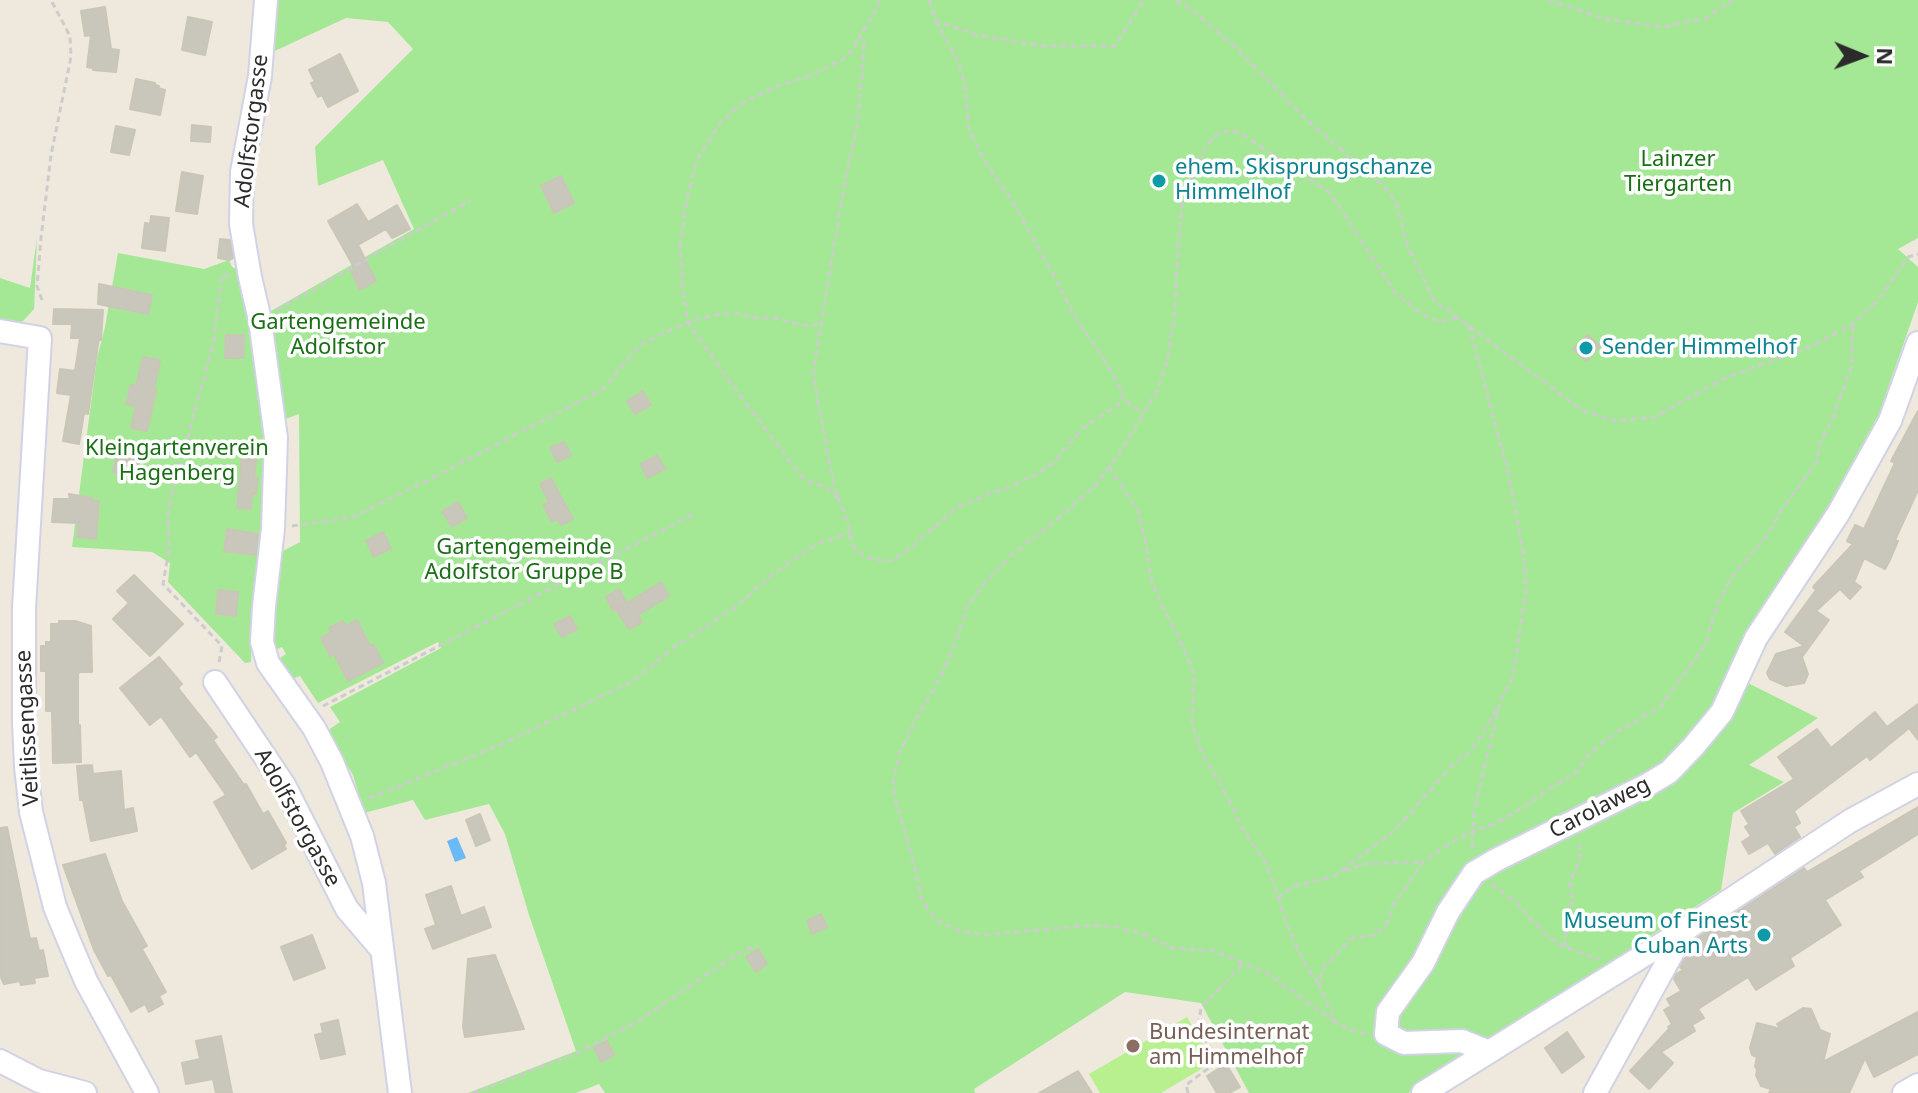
<!DOCTYPE html>
<html>
<head>
<meta charset="utf-8">
<style>
  body { margin:0 }
  #map { position:relative; width:1918px; height:1093px; overflow:hidden; background:#eee9dc; font-family:"Noto Sans",sans-serif }
  canvas { display:block }
  .north { position:absolute; left:1822px; top:16px; width:80px; height:80px; -webkit-text-stroke:6px #fff; paint-order:stroke; rotate:91deg; font-size:22px; font-weight:700; line-height:32px; text-align:center; color:#2b2b2b }
  .north::after { content:''; display:block; margin:auto; width:28px; height:36px; background:#2b2b2b; clip-path:polygon(50% 0,100% 100%,50% 72%,0 100%) }
</style>
</head>
<body>
<div id="map">
<canvas width="1918" height="1093"></canvas>
<div class="north">N</div>
</div>
<script>
const context = document.querySelector('canvas').getContext('2d');
context.lineJoin = 'round';
function paint(path, color) {
  context.fillStyle = color;
  context.fill(path, 'evenodd');
}
function toPath(rows) {
  const path = new Path2D();
  for (const r of rows) {
    path.moveTo(r[0], r[1]);
    for (let i = 2; i < r.length; i += 2) path.lineTo(r[i], r[i + 1]);
  }
  return path;
}
function trace(path, color, width, dash) {
  context.strokeStyle = color;
  context.lineWidth = width;
  context.lineCap = dash ? 'butt' : 'round';
  context.setLineDash(dash || []);
  context.stroke(path);
}
function drawText(font, color, halo, rows, align = 'center') {
  context.font = font + ' "Noto Sans",sans-serif';
  context.lineWidth = 7;
  context.setLineDash([]);
  context.textBaseline = 'middle';
  context.strokeStyle = halo;
  context.fillStyle = color;
  for (const [text, x, y, turn = 0] of rows) {
    context.save();
    context.translate(x, y);
    context.rotate((+turn || 0) * Math.PI / 180);
    context.textAlign = isNaN(turn) ? turn : align;
    if (halo) context.strokeText(text, 0, 0);
    context.fillText(text, 0, 0);
    context.restore();
  }
}
const green = toPath([
  [272,0,1918,0,1918,238,1898,249,1918,267,1918,302,1879,414,1734,676,1818,718,1749,765,1784,782,1733,813,1721,890,1408,1093,1249,1093,1201,1003,1125,992,974,1089,975,1093,605,1093,599,1084,576,1093,468,1093,576,1051,529,915,505,834,489,804,425,820,413,800,364,813,353,775,327,731,340,722,330,707,441,648,438,642,318,703,300,676,292,679,280,658,286,654,282,647,275,650,272,644,279,553,300,542,299,414,280,421,264,315,414,229,383,160,318,186,315,147,413,49,388,22,346,18,266,55],
  [37,238,34,309,23,321,14,325,0,325,0,278,30,288],
  [118,253,204,269,229,260,232,267,243,272,271,441,258,603,252,615,251,662,245,663,168,582,170,563,152,552,72,547,97,358,105,327]
]);
const pitch = toPath([
  [1187,1017,1213,1062,1161,1093,1100,1093,1089,1074]
]);
const water = toPath([
  [457,837,466,858,455,862,447,841]
]);
const building = toPath([
  [105,7,111,49,119,50,116,72,93,70,93,68,87,67,91,35,85,36,81,11,105,7],
  [188,17,212,22,205,55,182,50,188,17],
  [340,54,358,91,328,107,322,95,318,97,311,83,315,82,309,70,340,54],
  [136,79,155,83,155,85,159,86,158,88,165,90,160,115,130,109,136,79],
  [192,125,211,127,210,142,191,141,192,125],
  [116,126,135,130,129,155,111,152,116,126],
  [182,172,203,176,197,214,176,211,182,172],
  [561,176,574,203,554,213,541,186,561,176],
  [357,204,368,222,397,205,410,229,392,238,386,229,358,245,376,281,360,290,351,271,355,269,328,221,357,204],
  [151,216,169,218,165,251,142,248,145,223,150,224,151,216],
  [220,239,230,240,233,258,229,260,218,258,220,239],
  [99,284,152,295,148,314,98,304,99,284],
  [54,309,103,310,101,340,99,340,98,344,88,414,84,413,79,444,63,441,71,395,57,393,60,369,75,371,80,338,71,338,72,324,53,324,54,309],
  [226,335,244,335,243,358,225,358,226,335],
  [1588,335,1600,346,1586,361,1573,349,1588,335],
  [143,357,160,360,154,390,156,390,147,431,131,428,136,406,126,404,131,385,136,386,143,357],
  [643,391,651,405,635,414,627,401,643,391],
  [1918,411,1918,490,1895,540,1898,541,1889,562,1885,569,1864,558,1854,582,1861,587,1850,599,1840,589,1816,611,1829,620,1802,657,1808,674,1804,683,1786,686,1770,679,1767,673,1776,654,1804,646,1785,632,1816,590,1813,587,1853,544,1847,541,1855,525,1864,529,1895,463,1891,461,1918,411],
  [564,442,571,455,557,462,550,448,564,442],
  [243,443,258,445,254,478,258,478,256,494,252,494,251,509,237,508,243,443],
  [117,455,142,460,139,478,113,472,117,455],
  [657,455,665,469,647,478,641,464,657,455],
  [551,478,573,519,561,525,557,519,552,522,543,505,549,502,540,484,551,478],
  [69,494,92,498,92,500,99,501,96,539,77,537,78,523,52,522,54,499,70,499,69,494],
  [458,502,467,518,452,527,442,511,458,502],
  [227,529,258,534,256,555,224,551,227,529],
  [383,532,391,548,374,557,366,541,383,532],
  [134,575,183,624,150,656,113,619,129,603,117,591,134,575],
  [661,582,669,596,638,615,642,622,629,629,616,610,624,604,613,611,606,597,619,589,627,603,661,582],
  [218,590,238,592,236,616,216,614,218,590],
  [570,616,577,629,562,637,554,624,570,616],
  [357,620,370,646,373,644,383,663,348,681,334,654,330,656,321,638,331,633,329,628,343,621,346,626,357,620],
  [59,621,75,621,91,626,92,672,79,672,78,675,78,726,80,725,81,762,53,763,52,711,46,711,46,671,41,671,41,646,46,646,46,642,51,642,51,624,59,624,59,621],
  [159,657,182,684,178,688,217,737,213,740,244,785,246,784,263,814,268,811,286,843,284,845,286,849,252,869,214,802,226,795,196,752,190,757,161,716,150,725,120,688,159,657],
  [1918,704,1918,740,1909,728,1870,760,1867,756,1794,811,1800,823,1794,827,1800,837,1775,854,1768,843,1749,854,1742,842,1751,836,1745,827,1749,824,1741,811,1794,779,1778,757,1817,729,1831,748,1875,712,1887,727,1918,704],
  [92,765,93,774,121,771,124,810,133,808,137,831,91,841,83,800,80,800,77,766,92,765],
  [1918,807,1918,834,1859,871,1863,877,1825,900,1841,925,1790,958,1794,966,1756,990,1748,977,1698,1009,1704,1018,1692,1025,1695,1031,1661,1052,1673,1063,1649,1089,1630,1071,1669,1029,1668,1027,1672,1024,1664,1010,1671,1006,1667,999,1681,991,1674,979,1676,974,1683,970,1680,967,1696,939,1804,868,1807,872,1918,807],
  [480,814,490,840,476,846,466,820,480,814],
  [7,827,30,939,36,938,39,951,43,950,48,976,34,978,35,983,21,985,20,981,4,984,0,975,0,828,7,827],
  [105,854,122,901,147,946,142,949,166,992,159,996,163,1004,149,1012,145,1004,131,1012,111,975,108,976,94,950,63,865,105,854],
  [451,886,461,916,484,907,491,927,433,949,425,929,436,925,426,895,451,886],
  [821,914,827,927,812,934,807,921,821,914],
  [312,935,325,968,294,980,281,947,312,935],
  [758,949,767,964,756,972,746,957,758,949],
  [495,955,524,1029,465,1037,463,1027,468,959,495,955],
  [1803,1008,1811,1009,1820,1030,1830,1034,1823,1062,1918,1012,1918,1054,1874,1077,1865,1058,1849,1093,1769,1093,1771,1089,1761,1086,1756,1075,1757,1070,1755,1066,1757,1057,1752,1055,1750,1048,1757,1023,1781,1029,1777,1024,1803,1008],
  [338,1020,345,1054,321,1059,315,1035,323,1033,321,1024,338,1020],
  [1567,1032,1584,1057,1562,1073,1545,1048,1567,1032],
  [221,1036,232,1093,216,1093,213,1079,186,1084,182,1063,200,1059,196,1041,221,1036],
  [607,1041,614,1055,601,1062,594,1048,607,1041],
  [1226,1064,1240,1087,1229,1093,1217,1093,1207,1076,1226,1064],
  [1078,1071,1092,1093,1039,1093,1078,1071]
]);
const path = toPath([
  [880,0,873,16,860,36,864,44,858,121,843,192,813,373,830,466,838,498,848,522,852,544,857,551,869,558,884,561,893,560,903,554,959,506,1011,486,1035,475,1052,464,1083,428,1117,405,1123,399],
  [929,0,936,21,977,35,1042,46,1115,46,1144,0],
  [1176,0,1196,13,1232,44,1309,122,1384,187,1396,202,1408,247,1434,300,1582,410,1615,421,1654,417,1725,378,1812,346,1853,324,1880,298,1908,257,1918,254],
  [1548,0,1606,19,1662,27,1706,18,1733,0],
  [936,21,958,62,965,85,968,125,973,138,987,165,1011,199,1053,274,1076,319,1101,355,1120,387,1123,399,1143,413],
  [42,300,37,286,41,238,51,155,71,57,70,36,51,0],
  [277,310,471,200],
  [1469,325,1509,476,1524,557,1526,590,1513,676,1500,702,1474,811,1472,852],
  [1109,467,1137,509,1146,544,1151,579,1162,606,1178,636,1194,674,1192,723,1202,754,1222,786,1242,828,1267,865,1289,930,1306,966,1319,984],
  [838,498,826,487,808,481,801,476,727,378,688,322,683,291,680,245,687,199,697,160,720,123,742,103,778,86,813,75,843,59,853,49,860,36],
  [292,526,353,517,444,472,603,389,641,344,688,322,723,313,737,313,757,318,776,318,801,325,820,325],
  [219,662,222,646,163,584,169,550,168,510,213,344,222,275,230,276],
  [323,706,696,513],
  [369,798,498,746,633,681,673,648,733,609,774,573,817,544,850,532],
  [1344,871,1366,864,1423,862],
  [1492,884,1516,903,1548,937,1564,947,1599,959],
  [1278,898,1294,886,1334,876,1395,830,1453,764,1467,754,1477,743,1498,706],
  [1564,947,1572,900,1570,881,1580,859,1579,842],
  [1335,1022,1267,973,1214,951,1172,948,1143,934,1117,927,1093,925,984,935,960,931,936,920,922,901,917,875,895,797,893,783,899,754,910,730,940,678,952,651,967,607,983,585,1010,556,1060,517,1096,485,1120,452,1157,391,1167,361,1175,311,1177,262,1182,205,1201,155,1212,138,1221,132,1230,131,1239,132,1330,193,1396,294,1430,319,1441,321,1459,318],
  [1366,1033,1358,1033,1335,1022,1319,984,1323,968,1352,938,1374,935,1386,925,1394,904,1423,862,1450,843,1473,831,1496,823,1521,809,1549,789,1577,772,1589,754,1617,732,1660,707,1705,645,1717,605,1733,575,1767,536,1783,507,1801,484,1817,461,1820,443,1833,418,1852,365,1853,324],
  [473,1093,577,1053,608,1037,638,1021,730,959,757,944],
  [1188,1093,1186,1085,1218,1061,1198,1028,1201,1008,1244,963]
]);
const minor = toPath([
  [266,0,260,76,242,172,241,224,250,277,260,320,276,438,273,529,264,606,262,642,268,663,314,728,332,762,362,836,374,883,400,1093],
  [0,331,40,338,24,608,24,722,26,767,31,812,55,907,69,941,86,981,147,1093],
  [215,682,284,785,347,909,382,950],
  [1489,1052,1462,1041,1404,1043,1386,1034,1388,1012,1423,963,1448,912,1474,873,1496,860,1649,784,1669,772,1693,747,1722,712,1756,638,1838,514,1890,421,1918,343],
  [0,1061,39,1081,85,1093],
  [1423,1093,1686,929,1850,821,1918,784],
  [1595,1093,1685,930],
  [1904,1093,1918,1085]
]);
const markers = [
  [1159,181,8,"#0f9aa8"],
  [1586,348,8,"#0f9aa8"],
  [1764,935,8,"#0f9aa8"],
  [1133,1046,8,"#8d6e63"]
];
const streetNames = [
  ["Adolfstorgasse",252,131,-83],
  ["Veitlissengasse",28,728,-93],
  ["Carolaweg",1600,808,-27],
  ["Adolfstorgasse",297,818,61]
];
const parkNames = [
  ["Lainzer",1678,160],
  ["Tiergarten",1678,185],
  ["Gartengemeinde",338,323],
  ["Adolfstor",338,348],
  ["Kleingartenverein",177,449],
  ["Hagenberg",177,474],
  ["Gartengemeinde",524,548],
  ["Adolfstor Gruppe B",524,573]
];
const cultureNames = [
  ["ehem. Skisprungschanze",1175,168],
  ["Himmelhof",1175,193],
  ["Sender Himmelhof",1602,348],
  ["Museum of Finest",1748,922,"right"],
  ["Cuban Arts",1748,947,"right"]
];
const educationNames = [
  ["Bundesinternat",1149,1033],
  ["am Himmelhof",1149,1058]
];
paint(green, '#a4e895');
paint(pitch, '#b8f090');
paint(water, '#69baf7');
paint(building, '#c9c6bc');
trace(building, '#cac6b6', 2);
trace(minor, '#d1d2e5', 26);
trace(path, '#ccc', 3, [6, 4]);
trace(minor, '#fff', 22);
for (const [x, y, r, color] of markers) {
  const dot = new Path2D();
  dot.arc(x, y, r, 0, 2 * Math.PI);
  context.fillStyle = color;
  context.fill(dot);
  trace(dot, '#fff', 3);
}
drawText('22px', '#2b2b2b', '#fff', streetNames);
drawText('22px', '#1a6e15', '#fff', parkNames);
drawText('22px', '#0d838f', '#fff', cultureNames, 'left');
drawText('22px', '#785e54', '#fff', educationNames, 'left');
</script>
</body>
</html>
